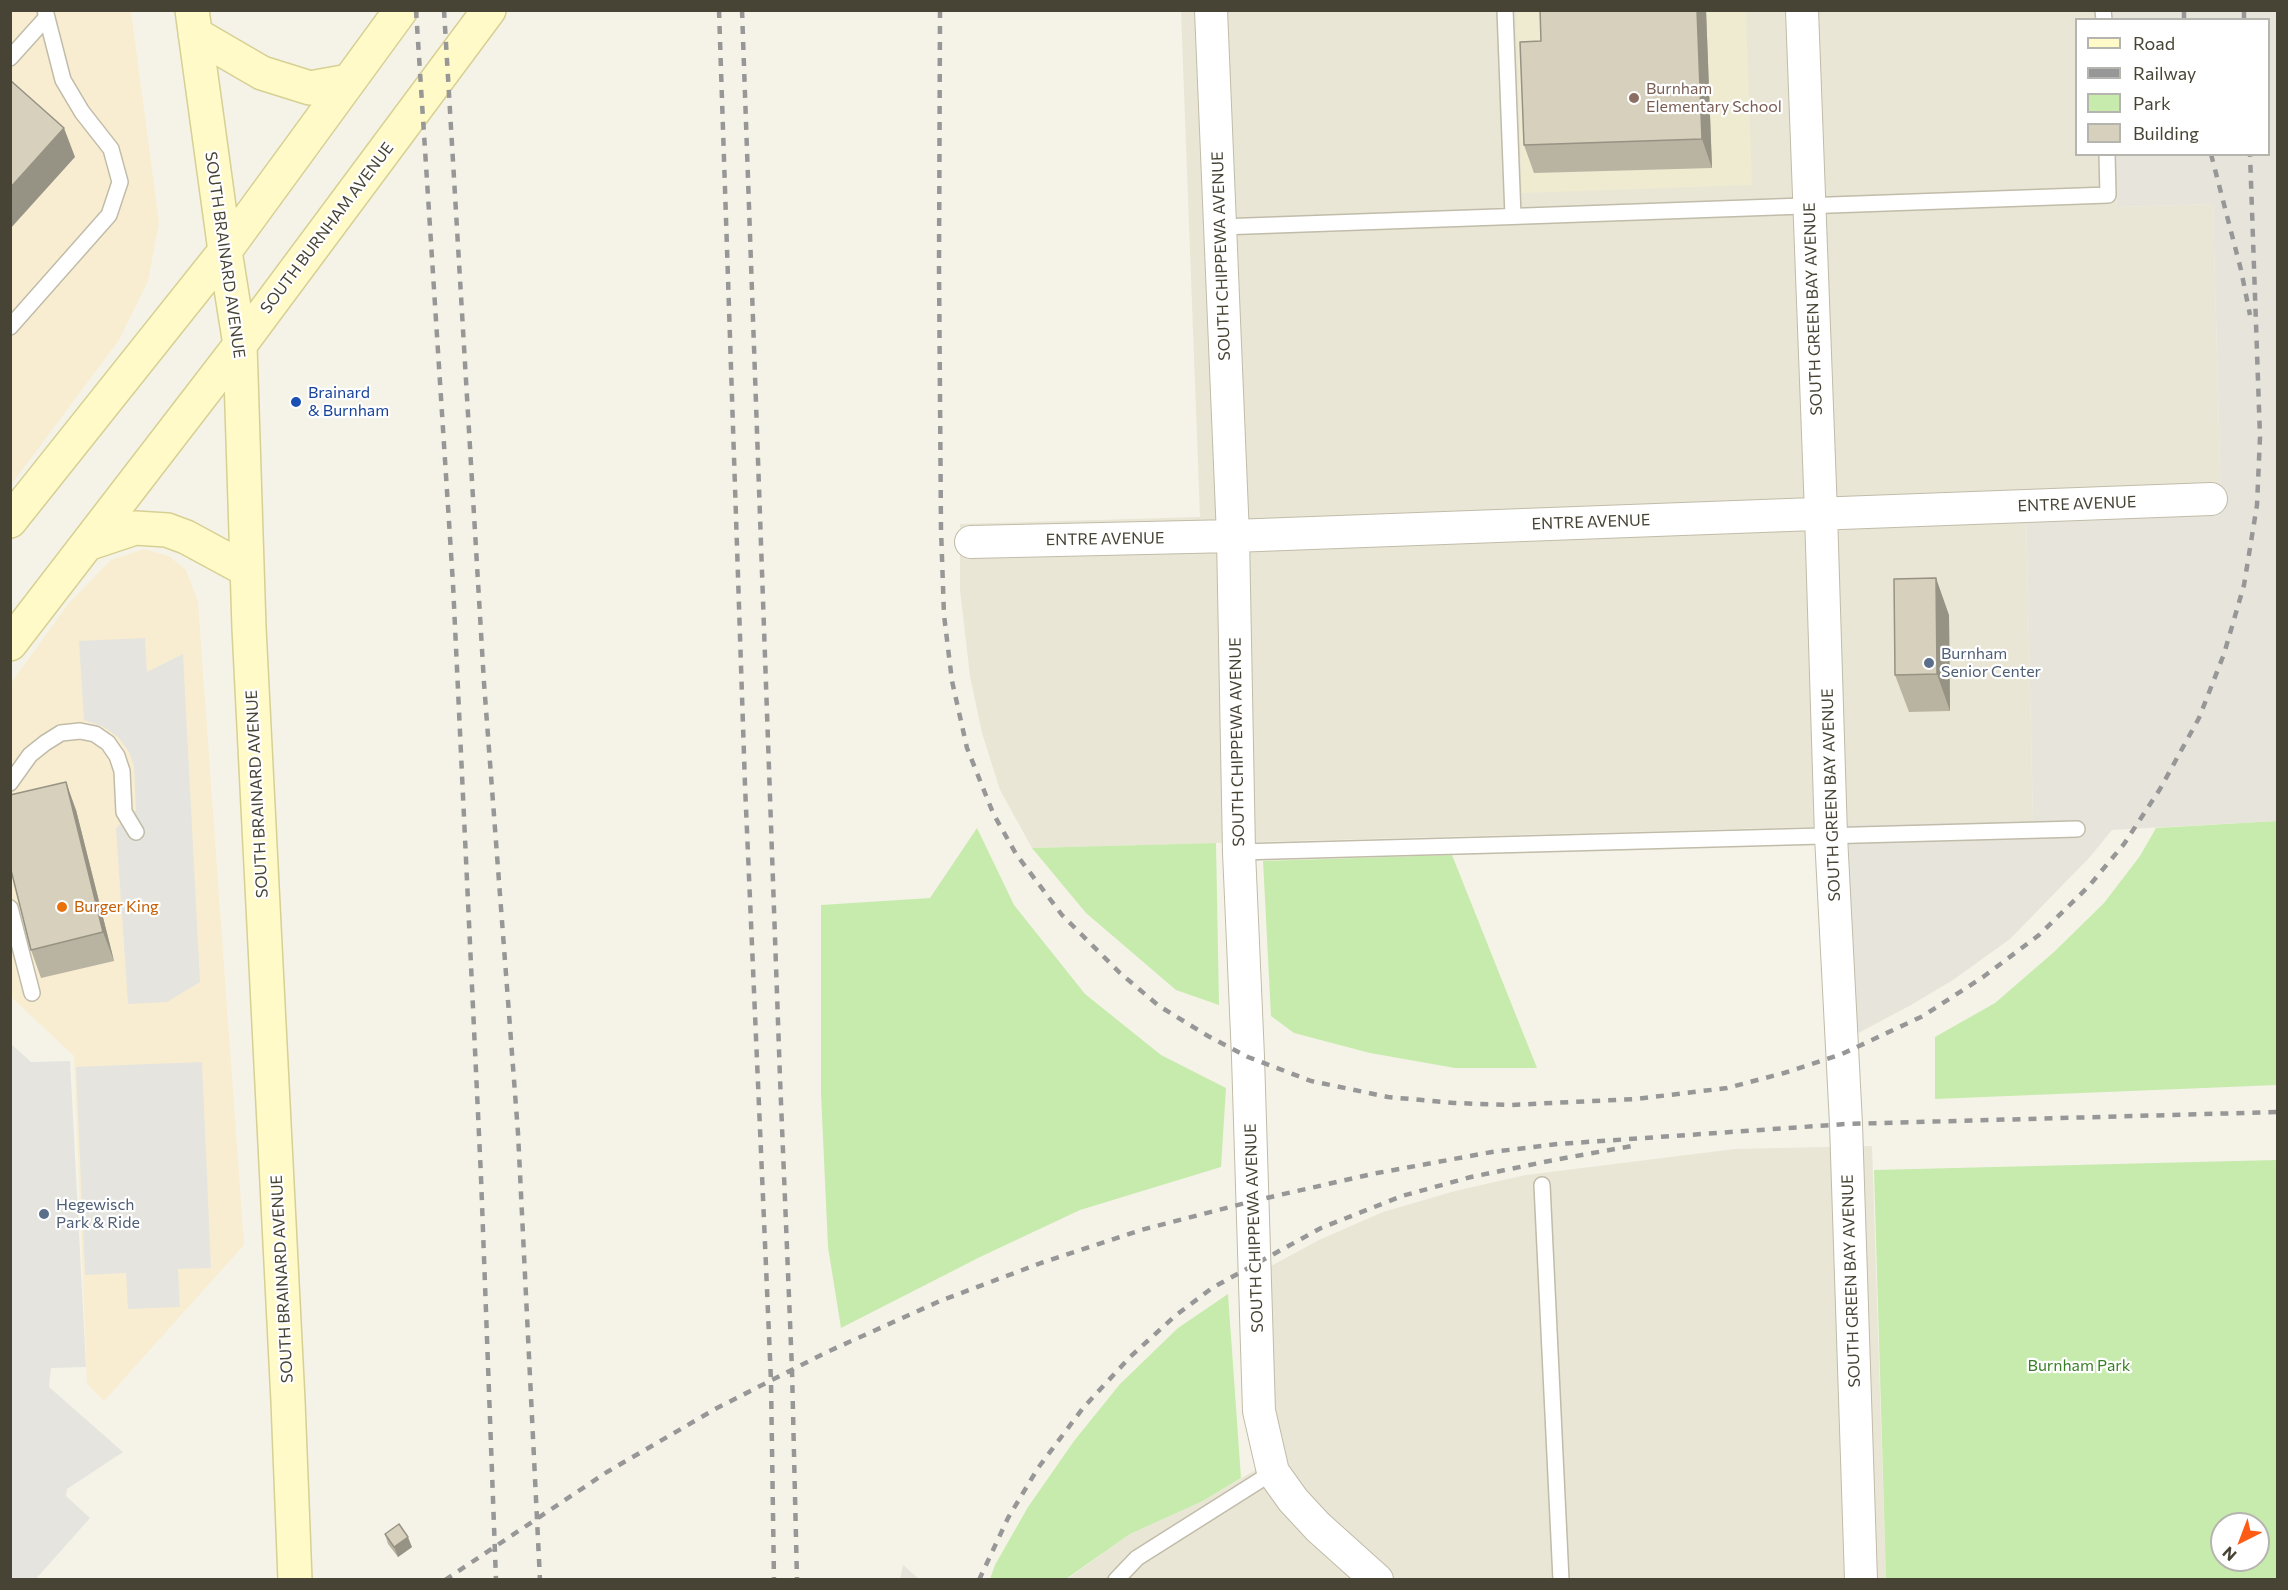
<!DOCTYPE html>
<html>
<head>
<meta charset="utf-8">
<style>
  body { margin:0 }
  #map { position:relative; width:2288px; height:1590px; overflow:hidden; background:#f5f3e7; font-family:Commissioner,sans-serif }
  canvas { display:block }
  .frame { position:absolute; inset:0; border:12px solid #484435; pointer-events:none }
  .legend { position:absolute; left:2075px; top:18px; width:195px; height:138px; box-sizing:border-box; background:#fff; border:2px solid #b6b4ae; margin:0; padding:8px 10px; list-style:none; font-size:18px; color:#484435 }
  .legend li { display:flex; align-items:center; gap:12px; height:30px }
  .legend b { width:30px; border:2px solid #b6b4ae }
  .north { position:absolute; left:2210px; top:1512px; width:60px; height:60px; box-sizing:border-box; background:#fff; border:2px solid #b6b4ae; border-radius:50%; rotate:222deg; font-size:16px; font-weight:700; line-height:24px; text-align:center; color:#484435 }
  .north::after { content:''; display:block; margin:auto; width:21px; height:27px; background:#ff5b14; clip-path:polygon(50% 0,100% 100%,50% 72%,0 100%) }
</style>
</head>
<body>
<div id="map">
<canvas width="2288" height="1590"></canvas>
<div class="frame"></div>
<ul class="legend">
<li><b style="height:8px;background:#fffac7"></b>Road</li>
<li><b style="height:8px;background:#979797"></b>Railway</li>
<li><b style="height:16px;background:#c6ebad"></b>Park</li>
<li><b style="height:16px;background:#d7d0bc"></b>Building</li>
</ul>
<div class="north">N</div>
</div>
<script>
const context = document.querySelector('canvas').getContext('2d');
context.lineJoin = 'round';
function paint(path, color) {
  context.fillStyle = color;
  context.fill(path, 'evenodd');
}
function toPath(rows) {
  const path = new Path2D();
  for (const r of rows) {
    path.moveTo(r[0], r[1]);
    for (let i = 2; i < r.length; i += 2) path.lineTo(r[i], r[i + 1]);
  }
  return path;
}
function trace(path, color, width, dash) {
  context.strokeStyle = color;
  context.lineWidth = width;
  context.lineCap = dash ? 'butt' : 'round';
  context.setLineDash(dash || []);
  context.stroke(path);
}
function drawText(font, color, halo, rows, align = 'center') {
  context.font = font + ' Commissioner,sans-serif';
  context.lineWidth = 4.5;
  context.setLineDash([]);
  context.textBaseline = 'middle';
  context.strokeStyle = halo;
  context.fillStyle = color;
  for (const [text, x, y, turn = 0] of rows) {
    context.save();
    context.translate(x, y);
    context.rotate((+turn || 0) * Math.PI / 180);
    context.textAlign = isNaN(turn) ? turn : align;
    if (halo) context.strokeText(text, 0, 0);
    context.fillText(text, 0, 0);
    context.restore();
  }
}
const residential = toPath([
  [1181,11,2111,11,2111,19,2076,20,2076,154,2115,155,2117,207,2213,204,2221,507,2026,511,2033,821,1032,848,1000,790,982,733,970,676,960,590,960,524,1200,517],
  [1872,1146,1886,1579,1066,1580,1130,1534,1203,1501,1262,1466,1249,1278,1319,1240,1383,1212,1455,1191,1526,1175,1735,1149]
]);
const commercial = toPath([
  [12,10,131,11,159,222,148,281,119,340,11,485,11,13],
  [144,549,169,556,186,570,198,602,244,1245,104,1401,87,1384,74,1056,11,997,11,683,69,603,111,560]
]);
const industrial = toPath([
  [2111,11,2277,11,2277,821,2112,830,2089,858,2010,939,1953,980,1911,1005,1849,1038,1838,825,2033,821,2026,510,2221,506,2213,204,2117,207,2115,155,2268,154,2268,20,2111,19],
  [903,1565,919,1579,900,1579]
]);
const education = toPath([
  [1516,11,1746,11,1752,185,1522,193]
]);
const green = toPath([
  [2277,821,2277,1085,1935,1099,1935,1037,1995,1003,2054,952,2104,903,2140,856,2156,828],
  [977,828,1014,905,1085,994,1161,1055,1226,1088,1221,1167,1080,1210,980,1257,841,1328,828,1247,821,1094,821,905,930,898],
  [1216,843,1219,1005,1176,990,1086,913,1032,848],
  [1452,855,1537,1068,1455,1068,1370,1053,1294,1033,1271,1016,1263,861],
  [2277,1160,2277,1579,1886,1579,1874,1170],
  [2222,1524,2258,1524,2258,1560,2222,1560],
  [1228,1294,1241,1478,1203,1501,1130,1534,1066,1579,990,1579,995,1565,1028,1507,1074,1441,1120,1384,1178,1328]
]);
const parking = toPath([
  [145,638,147,672,183,654,200,982,167,1002,128,1004,116,828,136,810,134,766,129,752,119,738,104,727,84,720,79,641],
  [10,1043,31,1062,70,1061,86,1367,51,1368,49,1387,123,1452,67,1489,66,1496,90,1518,35,1580,10,1579],
  [202,1062,211,1268,178,1269,180,1307,128,1309,126,1273,85,1275,76,1067]
]);
const lane = toPath([
  [1505,10,1513,216],
  [2103,10,2104,20],
  [10,58,46,18],
  [1220,227,2108,195,2107,154],
  [10,327,109,215,120,182,111,149,82,112,63,80,45,10],
  [10,783,30,755,45,743,61,733,80,731,95,734,108,743,117,756,122,771,124,812,136,832],
  [1239,852,2077,829],
  [10,908,32,993],
  [1542,1185,1561,1580],
  [1116,1580,1137,1558,1273,1472]
]);
const street = toPath([
  [1211,10,1233,536,1239,852,1248,1057,1259,1411,1273,1472,1293,1500,1318,1527,1377,1580],
  [1802,10,1821,513,1831,836,1846,1124,1861,1580],
  [971,542,1233,536,2211,499]
]);
const secondary = toPath([
  [192,10,225,251,240,345,249,628,288,1401,295,1580],
  [195,34,262,73,310,88,349,81],
  [10,521,225,251,401,10],
  [87,544,135,528,167,530,186,537,247,570],
  [10,644,240,345,489,10]
]);
const rail = toPath([
  [416,10,453,584,481,1177,496,1580],
  [444,10,484,683,518,1133,540,1580],
  [719,10,745,785,771,1381,774,1580],
  [742,10,780,1078,792,1370,797,1580],
  [940,10,939,267,941,529,944,615,952,681,967,748,993,813,1016,854,1062,915,1120,973,1159,1006,1208,1036,1248,1057,1311,1081,1388,1097,1454,1103,1510,1105,1636,1099,1727,1088,1784,1073,1842,1054,1923,1016,1983,977,2039,935,2089,886,2124,844,2160,789,2199,718,2224,654,2244,585,2257,505,2260,437,2250,154],
  [2184,10,2184,20],
  [2244,10,2244,20],
  [2211,154,2241,270,2250,315],
  [445,1580,607,1472,717,1408,827,1352,940,1301,1041,1263,1141,1230,1253,1201,1372,1174,1492,1152,1558,1144,1846,1124,2278,1112],
  [979,1580,1008,1518,1038,1468,1083,1408,1130,1357,1175,1316,1212,1288,1321,1228,1402,1196,1471,1177,1554,1160,1632,1146]
]);
const wall = toPath([
  [1706,10,1712,168,1534,173,1524,145,1541,41],
  [1949,615,1950,711,1909,712,1895,675],
  [76,810,114,961,41,978,31,950],
  [385,1534,412,1547,398,1557,388,1544]
]);
const shadedWall = toPath([
  [1697,10,1706,10,1712,168,1702,139],
  [64,128,75,157,10,229,10,188],
  [1936,578,1949,615,1950,711,1937,674],
  [66,782,76,810,114,961,103,932],
  [408,1537,412,1547,398,1557,394,1547]
]);
const building = toPath([
  [1540,10,1697,10,1702,139,1524,145,1520,42,1541,41,1540,10],
  [10,80,64,128,10,188,10,80],
  [1936,578,1937,674,1895,675,1894,579,1936,578],
  [66,782,103,932,31,950,10,866,10,795,66,782],
  [399,1524,408,1537,394,1547,385,1534,399,1524]
]);
const markers = [
  [1634,98,6,"#8d6e63"],
  [296,402,6,"#1a4fb4"],
  [1929,663,6,"#5c6f8a"],
  [62,907,6,"#e8710a"],
  [44,1214,6,"#5c6f8a"]
];
const educationNames = [
  ["Burnham",1646,89],
  ["Elementary School",1646,107]
];
const streetNames = [
  ["SOUTH BURNHAM AVENUE",327,228,-53],
  ["SOUTH BRAINARD AVENUE",225,255,82],
  ["SOUTH CHIPPEWA AVENUE",1221,256,-92],
  ["SOUTH GREEN BAY AVENUE",1813,309,-92],
  ["ENTRE AVENUE",2077,504,-2],
  ["ENTRE AVENUE",1591,522,-2],
  ["ENTRE AVENUE",1105,539,-1],
  ["SOUTH CHIPPEWA AVENUE",1237,742,-91],
  ["SOUTH BRAINARD AVENUE",257,794,-93],
  ["SOUTH GREEN BAY AVENUE",1831,795,-92],
  ["SOUTH CHIPPEWA AVENUE",1254,1228,-92],
  ["SOUTH BRAINARD AVENUE",282,1279,-93],
  ["SOUTH GREEN BAY AVENUE",1851,1281,-92]
];
const transitNames = [
  ["Brainard",308,393],
  ["& Burnham",308,411]
];
const serviceNames = [
  ["Burnham",1941,654],
  ["Senior Center",1941,672],
  ["Hegewisch",56,1205],
  ["Park & Ride",56,1223]
];
const foodNames = [
  ["Burger King",74,907]
];
const parkNames = [
  ["Burnham Park",2079,1366]
];
paint(residential, '#e9e6d5');
paint(commercial, '#f8edd1');
paint(industrial, '#e7e4dc');
paint(education, '#eeebd0');
paint(green, '#c6ebad');
paint(parking, '#e5e4df');
trace(lane, '#c1bca9', 18);
trace(street, '#c1bca9', 34);
trace(secondary, '#d7d094', 36);
trace(lane, '#fff', 15);
trace(street, '#fff', 32);
trace(secondary, '#fffac7', 33);
trace(rail, '#979797', 4.5, [8, 8]);
paint(wall, '#b9b3a2');
paint(shadedWall, '#969284');
paint(building, '#d7d0bc');
trace(building, '#969284', 1.5);
for (const [x, y, r, color] of markers) {
  const dot = new Path2D();
  dot.arc(x, y, r, 0, 2 * Math.PI);
  context.fillStyle = color;
  context.fill(dot);
  trace(dot, '#fff', 2);
}
drawText('16px', '#785e54', '#fff', educationNames, 'left');
drawText('16px', '#484435', '#fff', streetNames);
drawText('16px', '#164399', '#fff', transitNames, 'left');
drawText('16px', '#4e5e75', '#fff', serviceNames, 'left');
drawText('16px', '#c56008', '#fff', foodNames, 'left');
drawText('16px', '#397e25', '#fff', parkNames);
</script>
</body>
</html>
